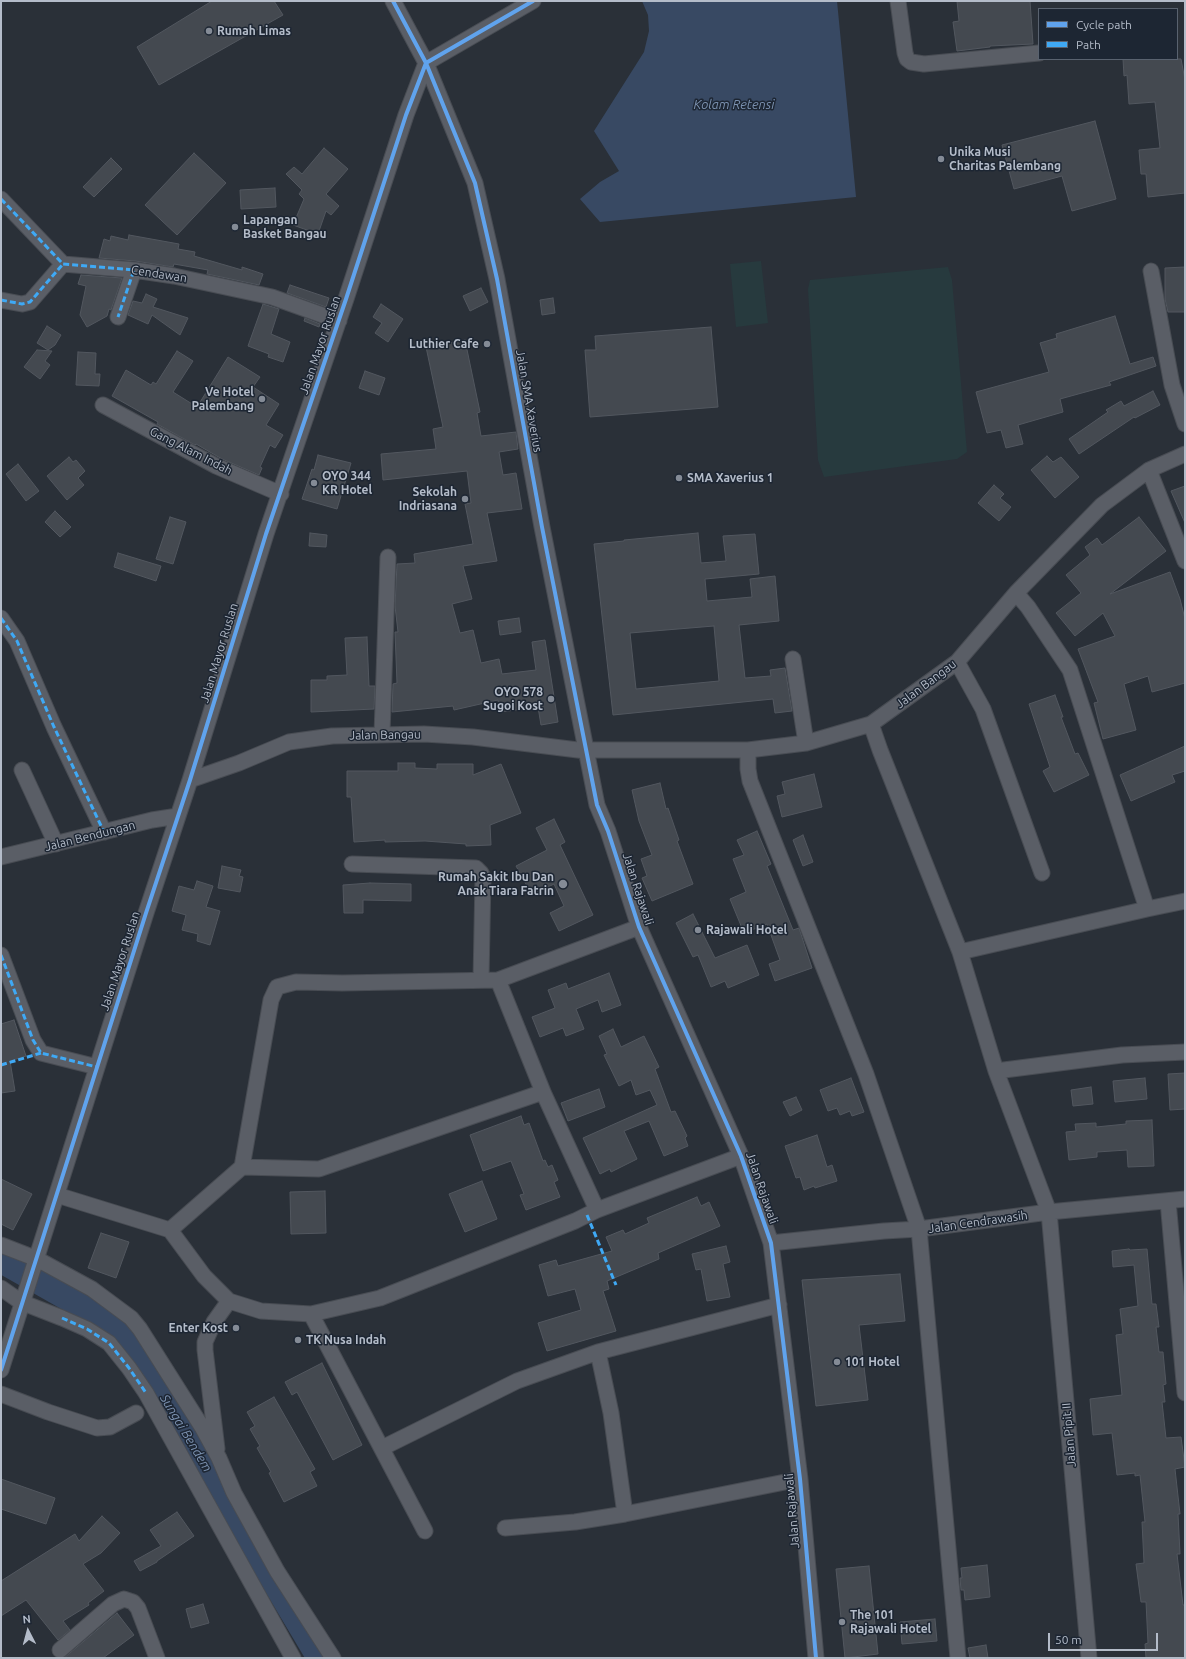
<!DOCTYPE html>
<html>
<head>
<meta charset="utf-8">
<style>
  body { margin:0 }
  #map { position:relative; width:1186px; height:1659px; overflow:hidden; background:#2a3038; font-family:Ubuntu,sans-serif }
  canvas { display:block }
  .frame { position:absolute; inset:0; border:2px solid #b4bcc9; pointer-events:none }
  .legend { position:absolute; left:1038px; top:8px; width:140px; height:52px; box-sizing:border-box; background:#1d2633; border:1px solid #59626f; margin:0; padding:5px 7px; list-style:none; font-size:12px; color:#b4bcc9 }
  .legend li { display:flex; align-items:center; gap:8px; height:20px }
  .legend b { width:20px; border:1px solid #59626f }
  .north { position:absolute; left:8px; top:1611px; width:40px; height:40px; -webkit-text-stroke:3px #1d2633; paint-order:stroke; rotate:354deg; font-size:11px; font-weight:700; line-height:16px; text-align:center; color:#b4bcc9 }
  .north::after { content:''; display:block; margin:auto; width:14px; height:18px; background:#b4bcc9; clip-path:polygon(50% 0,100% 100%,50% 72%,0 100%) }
  .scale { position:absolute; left:1048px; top:1633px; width:110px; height:18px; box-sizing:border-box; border:2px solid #b4bcc9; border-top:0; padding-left:5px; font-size:12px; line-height:14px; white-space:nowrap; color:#b4bcc9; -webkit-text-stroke:3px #1d2633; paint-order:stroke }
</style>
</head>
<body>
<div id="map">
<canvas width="1186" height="1659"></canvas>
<div class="frame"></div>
<ul class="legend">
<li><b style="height:5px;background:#60a3ed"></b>Cycle path</li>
<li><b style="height:5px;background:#3fa9f5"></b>Path</li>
</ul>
<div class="north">N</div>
<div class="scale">50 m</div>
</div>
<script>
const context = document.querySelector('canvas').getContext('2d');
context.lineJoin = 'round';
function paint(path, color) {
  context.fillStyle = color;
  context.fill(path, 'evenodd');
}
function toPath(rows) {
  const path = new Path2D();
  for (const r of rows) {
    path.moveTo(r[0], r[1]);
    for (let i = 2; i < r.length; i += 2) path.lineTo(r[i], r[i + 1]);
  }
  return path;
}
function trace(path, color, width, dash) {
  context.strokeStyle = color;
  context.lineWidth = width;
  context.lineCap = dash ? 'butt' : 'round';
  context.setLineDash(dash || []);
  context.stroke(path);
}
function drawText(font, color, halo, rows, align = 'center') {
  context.font = font + ' Ubuntu,sans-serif';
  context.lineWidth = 3;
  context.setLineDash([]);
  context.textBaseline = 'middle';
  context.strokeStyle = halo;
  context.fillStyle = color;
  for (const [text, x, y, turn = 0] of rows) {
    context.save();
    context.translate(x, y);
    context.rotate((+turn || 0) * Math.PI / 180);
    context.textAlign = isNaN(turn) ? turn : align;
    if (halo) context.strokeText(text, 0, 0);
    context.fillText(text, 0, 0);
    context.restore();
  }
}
const green = toPath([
  [761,261,768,323,736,327,730,264],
  [948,267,952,280,967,452,957,459,824,477,818,460,808,289,810,280]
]);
const water = toPath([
  [642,1,837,1,856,197,600,222,580,199,600,182,619,171,594,131,644,52,649,31,648,15]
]);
const river = toPath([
  [1,1260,84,1307,129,1338,320,1658]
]);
const building = toPath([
  [212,1,274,1,283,15,159,85,137,47,212,1],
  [957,1,1030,1,1033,44,990,46,990,47,957,51,953,22,959,21,957,1],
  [1123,59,1181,59,1185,80,1185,193,1148,197,1146,174,1141,174,1139,150,1160,148,1155,102,1129,104,1127,75,1124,76,1123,59],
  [1095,121,1116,199,1072,211,1062,176,1014,189,1002,145,1095,121],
  [324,148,348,169,326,194,339,206,331,215,326,211,318,234,293,225,304,199,299,194,302,190,286,174,294,167,302,174,324,148],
  [194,153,226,183,177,235,145,205,194,153],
  [111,158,122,169,94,197,83,187,111,158],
  [275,188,276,207,241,209,240,190,275,188],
  [129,235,179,244,178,249,195,252,194,256,242,270,242,267,263,274,259,285,207,274,208,270,174,264,173,267,135,261,99,258,104,239,110,241,111,236,128,240,129,235],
  [1185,267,1185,312,1168,312,1165,299,1165,268,1185,267],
  [81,275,122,278,111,310,109,309,107,316,87,327,80,315,86,286,78,284,81,275],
  [290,285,329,298,326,307,287,293,290,285],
  [481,288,488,302,470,311,463,296,481,288],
  [146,294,157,299,153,307,188,318,180,335,152,315,148,324,128,315,133,301,142,303,146,294],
  [553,298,555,313,542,315,540,300,553,298],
  [263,304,279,309,271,334,290,342,283,362,268,357,269,354,248,346,263,304],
  [381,304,403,319,388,342,375,333,382,323,373,317,381,304],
  [1115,316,1130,364,1153,357,1156,366,1109,382,1111,385,1060,399,1063,412,1018,425,1023,444,1006,448,1001,430,987,433,976,392,1049,372,1040,343,1057,338,1056,334,1115,316],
  [305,318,320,324,319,327,304,321,305,318],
  [47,326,61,335,55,345,48,350,37,343,47,326],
  [711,327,718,407,590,417,585,350,596,350,595,336,711,327],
  [465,340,480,412,477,413,481,436,516,432,518,449,499,452,503,475,516,473,522,509,487,513,497,561,463,566,472,599,452,604,460,633,473,630,481,663,499,659,502,674,536,670,532,642,545,640,558,722,541,725,538,707,500,712,498,700,454,710,453,706,392,712,393,684,397,683,395,632,398,632,395,606,397,564,415,563,414,554,473,544,465,504,471,503,467,471,383,480,381,454,436,449,433,429,443,427,426,347,465,340],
  [37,350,52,351,45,361,50,365,40,379,24,367,37,350],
  [177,351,193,361,173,392,197,407,228,357,260,377,253,387,279,404,266,425,283,435,275,448,270,445,260,467,262,468,259,475,222,459,196,444,195,445,157,424,158,422,112,396,126,370,151,385,153,382,156,384,177,351],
  [78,352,96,353,95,374,100,374,99,386,76,385,78,352],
  [365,371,385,378,379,395,359,388,365,371],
  [1153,391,1160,405,1135,418,1134,417,1079,454,1069,439,1108,412,1106,410,1121,401,1124,406,1153,391],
  [318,455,351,463,337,509,302,499,312,469,314,470,318,455],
  [1047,456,1053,462,1061,457,1079,477,1055,498,1031,470,1047,456],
  [69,457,73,462,76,460,85,471,78,478,84,485,67,500,47,476,69,457],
  [18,464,39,491,26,501,6,474,18,464],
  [994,485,1004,494,1000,498,1011,507,999,521,978,503,994,485],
  [1185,486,1185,523,1171,491,1185,486],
  [55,511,71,527,60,537,45,522,55,511],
  [170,517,186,522,173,564,156,559,170,517],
  [1139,517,1166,551,1110,594,1170,572,1180,599,1185,619,1185,683,1152,692,1148,676,1124,684,1136,730,1103,739,1094,703,1098,702,1078,649,1115,636,1103,613,1075,636,1056,613,1081,593,1066,575,1090,555,1085,547,1097,538,1102,545,1139,517],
  [310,533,327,535,326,547,309,546,310,533],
  [698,533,701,563,726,561,723,536,755,534,759,574,705,579,707,601,752,597,750,579,775,576,779,621,739,625,745,678,771,676,770,670,785,668,792,711,775,713,773,699,613,715,594,544,624,541,624,540,698,533],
  [714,626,719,681,636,689,630,633,714,626],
  [118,553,161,566,156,581,114,567,118,553],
  [519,618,521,632,500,635,498,621,519,618],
  [367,637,369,686,375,686,374,709,311,712,311,680,327,680,327,676,347,675,345,638,367,637],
  [1055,695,1063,717,1061,717,1075,754,1078,753,1089,775,1054,792,1043,771,1050,767,1029,704,1055,695],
  [1185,746,1185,771,1172,775,1175,782,1131,801,1120,775,1185,746],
  [398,763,415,763,415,768,437,769,437,764,473,764,473,775,501,764,521,813,490,825,491,845,466,846,466,844,425,841,385,842,385,840,354,842,351,797,347,797,347,771,398,771,398,763],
  [814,774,822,807,782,817,777,796,785,794,782,782,814,774],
  [660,783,666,809,668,808,679,840,677,841,693,884,652,901,642,878,647,876,641,859,652,855,639,821,632,790,660,783],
  [554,819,565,842,560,845,593,915,559,931,550,913,564,906,554,884,532,895,516,866,547,850,536,828,554,819],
  [757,831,771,864,767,866,793,930,799,928,812,968,775,981,769,964,780,960,767,924,744,933,730,899,746,892,733,859,744,855,737,840,757,831],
  [803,835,813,862,803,866,793,840,803,835],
  [222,866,241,870,239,876,243,877,240,892,218,888,222,866],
  [197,881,213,886,206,907,220,911,210,945,197,941,198,934,182,930,186,915,172,911,179,886,194,890,197,881],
  [370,883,411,884,411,901,363,900,363,913,344,913,343,885,370,883],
  [693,914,715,958,747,945,759,975,728,988,725,981,711,987,698,955,693,957,676,923,693,914],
  [609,973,621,1005,602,1012,598,1000,576,1009,584,1029,566,1036,563,1028,540,1037,532,1017,555,1008,548,990,566,983,568,989,609,973],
  [14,1020,26,1056,10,1061,15,1091,1,1093,1,1024,14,1020],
  [613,1029,621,1047,644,1036,659,1067,655,1069,671,1112,675,1111,687,1136,685,1138,688,1146,664,1156,649,1121,624,1131,637,1159,611,1172,610,1169,600,1174,583,1138,657,1105,650,1090,636,1095,631,1080,619,1086,604,1055,607,1054,599,1036,613,1029],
  [1185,1073,1185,1109,1170,1110,1168,1074,1185,1073],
  [851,1078,864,1112,852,1116,850,1111,840,1115,837,1108,828,1111,820,1090,851,1078],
  [1145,1078,1147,1099,1115,1102,1113,1081,1145,1078],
  [1091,1087,1093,1104,1073,1106,1071,1090,1091,1087],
  [599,1089,605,1107,568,1121,561,1103,599,1089],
  [796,1097,802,1110,790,1116,783,1102,796,1097],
  [521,1116,524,1125,529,1123,543,1161,545,1160,548,1167,552,1165,558,1180,554,1182,560,1197,526,1210,520,1195,524,1194,511,1161,483,1171,470,1135,521,1116],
  [1152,1120,1154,1166,1128,1167,1127,1150,1097,1152,1097,1157,1069,1160,1066,1132,1076,1131,1075,1124,1096,1123,1096,1127,1126,1124,1126,1121,1152,1120],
  [817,1135,827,1167,832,1165,837,1181,815,1188,814,1186,804,1190,800,1177,796,1178,785,1146,817,1135],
  [1,1179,32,1194,13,1230,1,1224,1,1179],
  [482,1181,497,1219,465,1232,449,1194,482,1181],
  [325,1191,326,1233,291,1234,290,1192,325,1191],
  [697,1197,701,1206,709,1202,720,1226,658,1253,659,1259,607,1281,609,1289,603,1291,616,1331,547,1351,538,1323,581,1310,575,1289,548,1296,539,1265,556,1260,558,1266,612,1251,606,1237,623,1230,625,1234,649,1223,647,1218,697,1197],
  [101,1233,129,1242,116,1278,88,1268,101,1233],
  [726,1246,730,1262,723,1264,730,1297,707,1301,701,1269,696,1270,692,1254,726,1246],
  [1129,1249,1130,1250,1147,1249,1152,1304,1156,1304,1159,1327,1156,1327,1159,1352,1163,1352,1166,1384,1163,1385,1165,1402,1162,1402,1166,1438,1181,1437,1185,1467,1175,1469,1180,1514,1178,1514,1180,1554,1177,1554,1183,1605,1185,1605,1185,1658,1146,1658,1145,1644,1148,1643,1146,1602,1141,1602,1136,1564,1144,1563,1142,1522,1145,1522,1140,1475,1135,1476,1135,1473,1117,1475,1112,1433,1093,1435,1090,1399,1122,1395,1116,1335,1123,1334,1120,1309,1138,1306,1134,1265,1113,1267,1112,1251,1129,1249],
  [900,1274,905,1321,859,1325,868,1400,816,1406,802,1280,900,1274],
  [322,1363,362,1445,333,1460,297,1392,292,1395,285,1382,322,1363],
  [274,1397,315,1469,310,1472,317,1486,284,1502,269,1473,271,1472,257,1448,260,1446,250,1429,255,1426,247,1412,274,1397],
  [1,1479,55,1498,46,1524,1,1509,1,1479],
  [177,1512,194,1536,157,1561,157,1562,140,1571,134,1561,161,1546,150,1530,177,1512],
  [102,1516,120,1533,101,1553,83,1564,104,1591,88,1603,89,1605,63,1621,70,1630,58,1640,26,1600,1,1616,1,1581,75,1534,79,1541,102,1516],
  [987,1565,990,1597,965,1600,964,1590,961,1590,960,1578,962,1578,961,1568,987,1565],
  [869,1566,878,1654,845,1658,836,1569,869,1566],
  [203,1604,209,1623,191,1628,186,1609,203,1604],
  [117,1613,134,1635,103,1658,64,1658,117,1613],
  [935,1619,937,1641,902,1644,900,1622,935,1619],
  [986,1645,988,1658,970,1658,968,1648,986,1645]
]);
const minor = toPath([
  [393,1,426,63,475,183,497,279,542,527,597,805,608,831,639,927,741,1156,771,1243,800,1479,816,1658],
  [898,1,905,53,907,59,911,62,924,64,1039,53],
  [1,199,63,264,134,270,174,276,272,297,339,321],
  [1151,271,1172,385,1185,424],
  [1,300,22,304,30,302,63,264],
  [118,317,134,270],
  [103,405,216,466,281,494],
  [1149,470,1185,561],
  [1,618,17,641,54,727,104,832],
  [793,659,806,743],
  [957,662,983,709,1042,873],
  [871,724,880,750,960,952,996,1071,1049,1212,1089,1658],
  [382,734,388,557],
  [593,750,748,750,806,743,871,724,957,662,1016,593,1102,505,1149,470,1185,454],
  [748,750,748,769,750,781,866,1074,919,1229,958,1658],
  [22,770,56,844],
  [190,780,239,763,289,742,332,736,424,734,473,737,586,751],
  [1,857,152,820,178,816],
  [352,864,476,868,481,873,483,877,481,980],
  [1147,909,1185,901],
  [960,952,1147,909,1070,670,1028,607,1016,593],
  [1,955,33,1040,41,1053,97,1067],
  [498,980,543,1092],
  [996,1071,1122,1055,1185,1052],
  [242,1167,271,1000,277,987,296,982,342,983,498,980,639,927],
  [57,1195,170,1230,204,1276,229,1301,261,1311,311,1314,380,1298,575,1221,597,1210,741,1156],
  [1168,1201,1185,1393],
  [170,1230,242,1167,319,1169,543,1092,597,1210],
  [771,1243,884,1231,919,1229,1049,1212,1185,1199],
  [1,1245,37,1259,92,1289,131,1318,140,1329,202,1427,219,1458,234,1493,277,1571,333,1658],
  [1,1288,21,1302,62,1318,87,1329,109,1343,129,1368,146,1393,293,1658],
  [311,1314,425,1531],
  [598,1352,611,1413,625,1514],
  [1,1370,146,913,190,780,266,534,346,299,406,115,426,63,533,1],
  [1,1394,48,1412,97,1428,110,1427,136,1413],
  [382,1448,517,1381,598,1352,779,1305],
  [217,1449,205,1350,205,1342,214,1322,229,1301],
  [505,1528,575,1522,625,1514,800,1479],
  [60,1650,113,1604,124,1599,133,1602,138,1608,157,1658]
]);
const quiet = toPath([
  [1,199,63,264,134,270,118,317],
  [1,300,22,304,30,302,63,264],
  [1,618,17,641,54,727,104,832],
  [1,955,33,1040,41,1053,97,1067],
  [1,1065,41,1053],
  [587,1215,616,1285],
  [62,1318,87,1329,109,1343,129,1368,146,1393]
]);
const cycleway = toPath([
  [393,1,426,63,475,183,497,279,542,527,597,805,608,831,639,927,741,1156,771,1243,800,1479,816,1658],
  [1,1370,146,913,190,780,266,534,346,299,406,115,426,63,533,1]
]);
const markers = [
  [209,31,4,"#848b96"],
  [941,159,4,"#848b96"],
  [235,227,4,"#848b96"],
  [487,344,4,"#848b96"],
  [262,399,4,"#848b96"],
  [679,478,4,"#848b96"],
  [314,483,4,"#848b96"],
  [465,499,4,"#848b96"],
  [551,699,4,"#848b96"],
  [563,884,5,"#848b96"],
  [698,930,4,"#848b96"],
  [236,1328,4,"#848b96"],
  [298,1340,4,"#848b96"],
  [837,1362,4,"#848b96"],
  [842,1622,4,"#848b96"]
];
const poiNames = [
  ["Rumah Limas",217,31],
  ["Unika Musi",949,152],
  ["Charitas Palembang",949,166],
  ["Lapangan",243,220],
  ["Basket Bangau",243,234],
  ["Luthier Cafe",479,344,"right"],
  ["Ve Hotel",254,392,"right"],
  ["Palembang",254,406,"right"],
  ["OYO 344",322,476],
  ["KR Hotel",322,490],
  ["SMA Xaverius 1",687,478],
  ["Sekolah",457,492,"right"],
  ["Indriasana",457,506,"right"],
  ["OYO 578",543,692,"right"],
  ["Sugoi Kost",543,706,"right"],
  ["Rumah Sakit Ibu Dan",554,877,"right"],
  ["Anak Tiara Fatrin",554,891,"right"],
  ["Rajawali Hotel",706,930],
  ["Enter Kost",228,1328,"right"],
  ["TK Nusa Indah",306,1340],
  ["101 Hotel",845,1362],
  ["The 101",850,1615],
  ["Rajawali Hotel",850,1629]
];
const streetNames = [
  ["Cendawan",159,274,9],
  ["Jalan Mayor Ruslan",320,345,-71],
  ["Jalan SMA Xaverius",529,401,80],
  ["Gang Alam Indah",191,451,27],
  ["Jalan Mayor Ruslan",219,653,-73],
  ["Jalan Bangau",926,684,-37],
  ["Jalan Bangau",385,735,-1],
  ["Jalan Bendungan",90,836,-14],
  ["Jalan Rajawali",638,889,72],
  ["Jalan Mayor Ruslan",120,961,-72],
  ["Jalan Rajawali",762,1188,71],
  ["Jalan Cendrawasih",978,1222,-8],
  ["Jalan Pipit II",1069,1435,-95],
  ["Jalan Rajawali",792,1511,-95]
];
const waterNames = [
  ["Kolam Retensi",734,105],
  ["Sungai Bendem",186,1433,59]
];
paint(green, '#273a3e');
paint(water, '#384963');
trace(river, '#384963', 26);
paint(building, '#444950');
trace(building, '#52575f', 1);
trace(minor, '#484c53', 17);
trace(minor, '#5a5e66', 15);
trace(quiet, '#3fa9f5', 3, [6, 3]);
trace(cycleway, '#60a3ed', 4);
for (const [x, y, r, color] of markers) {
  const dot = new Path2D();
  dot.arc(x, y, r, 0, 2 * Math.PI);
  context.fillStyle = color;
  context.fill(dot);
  trace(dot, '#1d2633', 1.5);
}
drawText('bold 12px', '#b4bcc9', '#1d2633', poiNames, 'left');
drawText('12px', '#b4bcc9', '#1d2633', streetNames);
drawText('italic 13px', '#7c92b1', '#1d2633', waterNames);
</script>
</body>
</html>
